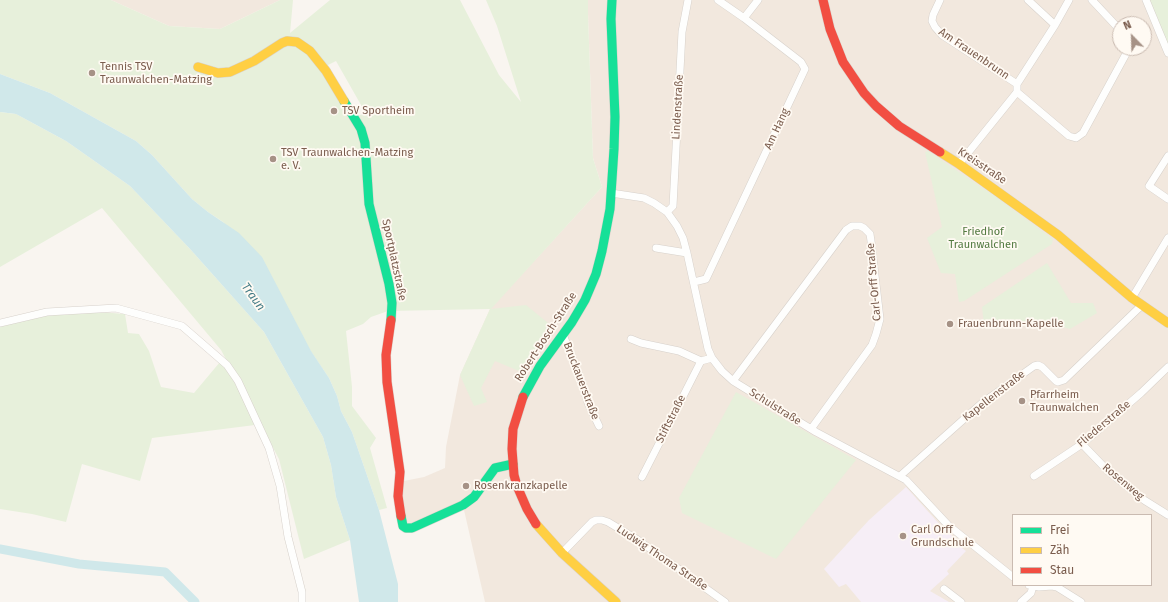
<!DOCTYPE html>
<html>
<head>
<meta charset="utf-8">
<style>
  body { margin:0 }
  #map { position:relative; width:1168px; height:602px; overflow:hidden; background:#f9f5f0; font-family:"Fira Sans",sans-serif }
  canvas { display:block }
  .legend { position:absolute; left:1012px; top:514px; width:140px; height:72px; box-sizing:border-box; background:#fffaf3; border:1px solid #cabbb1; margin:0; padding:5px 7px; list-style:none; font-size:12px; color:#7a5c4d }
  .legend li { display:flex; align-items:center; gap:8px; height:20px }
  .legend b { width:20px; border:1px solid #cabbb1 }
  .north { position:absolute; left:1112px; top:16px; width:40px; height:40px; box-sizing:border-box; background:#fffaf3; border:1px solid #cabbb1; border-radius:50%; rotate:337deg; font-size:11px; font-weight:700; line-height:16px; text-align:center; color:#7a5c4d }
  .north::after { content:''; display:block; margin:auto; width:14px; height:18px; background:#a69286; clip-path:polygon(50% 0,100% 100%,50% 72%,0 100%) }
</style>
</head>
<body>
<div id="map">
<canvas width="1168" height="602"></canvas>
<ul class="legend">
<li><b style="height:5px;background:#16e098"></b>Frei</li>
<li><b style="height:5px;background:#ffcf43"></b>Zäh</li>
<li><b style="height:5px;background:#f24e42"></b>Stau</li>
</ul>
<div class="north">N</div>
</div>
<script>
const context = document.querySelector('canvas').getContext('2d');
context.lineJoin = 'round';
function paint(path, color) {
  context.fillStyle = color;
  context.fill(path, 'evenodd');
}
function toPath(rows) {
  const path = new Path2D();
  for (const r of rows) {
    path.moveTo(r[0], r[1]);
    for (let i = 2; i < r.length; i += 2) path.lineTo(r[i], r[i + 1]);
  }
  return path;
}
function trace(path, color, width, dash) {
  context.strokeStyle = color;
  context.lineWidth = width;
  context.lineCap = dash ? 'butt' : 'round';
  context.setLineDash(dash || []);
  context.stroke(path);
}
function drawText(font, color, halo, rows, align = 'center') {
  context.font = font + ' "Fira Sans",sans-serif';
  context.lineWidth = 3.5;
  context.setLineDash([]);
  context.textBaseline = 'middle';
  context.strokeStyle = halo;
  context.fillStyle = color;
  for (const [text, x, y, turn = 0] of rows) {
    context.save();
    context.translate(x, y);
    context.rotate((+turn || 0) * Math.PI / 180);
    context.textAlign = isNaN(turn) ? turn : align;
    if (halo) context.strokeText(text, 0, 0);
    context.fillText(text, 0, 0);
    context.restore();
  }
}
const residential = toPath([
  [111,0,280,0,220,29,169,26],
  [588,0,1149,0,1168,43,1168,602,485,602,464,510,410,533,400,494,404,481,424,477,445,468,446,447,460,375,490,309,602,187,593,158,588,14],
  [1120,24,1144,24,1144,48,1120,48],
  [1013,515,1151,515,1151,585,1013,585]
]);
const education = toPath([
  [906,487,943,528,963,545,962,548,966,551,947,571,949,574,930,591,949,602,861,602,846,584,839,587,824,569,869,520]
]);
const green = toPath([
  [0,0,111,0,169,26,220,29,280,0,293,0,290,33,330,0,460,0,499,75,521,102,497,26,486,0,588,0,588,14,593,158,602,187,491,309,526,305,548,323,537,352,527,369,519,371,495,361,481,388,487,402,474,406,460,375,490,309,388,311,371,317,363,324,346,331,352,387,352,406,376,438,370,448,387,508,379,510,352,432,341,411,337,396,329,378,223,222,208,212,192,199,152,155,136,141,50,93,0,74],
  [336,61,365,112,357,117,328,65],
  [1148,0,1168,0,1168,46],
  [0,112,16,114,66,141,130,186,191,250,264,332,323,437,331,465,336,497,350,540,304,559,279,459,221,350,102,208,0,267],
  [928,151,996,197,1053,239,1052,244,964,301,959,302,955,274,941,273,927,238,942,227,925,152],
  [1047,263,1071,303,1093,303,1097,313,1070,329,1037,320,984,325,982,307],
  [87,311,125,314,128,333,139,334,149,351,161,387,194,393,220,362,229,370,238,386,255,425,152,438,140,481,82,464,66,522,32,514,0,509,0,326,48,315],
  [736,392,856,460,776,559,682,513,679,498]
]);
const water = toPath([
  [0,74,50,93,136,141,152,155,192,199,208,212,239,233,262,257,311,351,329,378,337,396,341,411,352,432,379,510,398,584,398,602,359,602,350,540,336,497,331,465,323,437,264,332,191,250,130,186,66,141,16,114,0,112]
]);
const canal = toPath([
  [0,549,79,564,165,572,195,602]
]);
const street = toPath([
  [940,0,933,15,932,21,935,27,942,35,1017,84],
  [1028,0,1055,25],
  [1092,0,1120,30],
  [1146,0,1168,53],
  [744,18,758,0],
  [1017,92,1069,136,1076,138,1083,133,1127,52,1128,48],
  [1168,156,1149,186,1168,199],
  [959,164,1017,92,1017,84,1055,25,1069,0],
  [611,193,644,198,654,203,667,212,677,226,683,238,687,253,708,349,712,358,722,371,733,381,816,432,906,480,948,525,1013,577],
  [667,212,673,206,682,32,688,0],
  [656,248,687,253],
  [694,282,706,279,805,69,801,62,744,18,718,0],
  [1132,298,1168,238],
  [0,323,47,312,116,308,182,326,227,365,238,381,269,448,280,486,288,537,302,592,302,602],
  [562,335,564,337,581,380,588,403,599,426],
  [631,339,641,343,679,351,701,361,712,358],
  [733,381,846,230,852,226,860,226,864,228,870,234,871,241,880,319,876,334,872,345,811,429],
  [1082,444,1109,472,1144,500,1168,515],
  [900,476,982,403,1034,366,1038,365,1042,367,1056,381,1058,382,1064,380,1142,305],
  [1034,476,1082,444,1141,393,1168,367],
  [642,477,701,361],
  [562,553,592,522,596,520,602,520,608,522,638,540,725,602],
  [1029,585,1039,587,1052,586,1057,587,1081,602],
  [944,589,961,602],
  [1021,602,1031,593,1033,586]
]);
const fast = toPath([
  [344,101,361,129,365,143,369,204,389,284,392,303,391,320],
  [523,397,540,366,572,322,585,300,596,274,602,251,610,209,614,149,615,117,611,19,612,0],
  [401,516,403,526,406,528,412,528,463,505,474,497,495,468,513,464]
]);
const slow = toPath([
  [198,67,218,73,230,72,254,61,282,43,287,41,297,42,310,51,326,71,344,101],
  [940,152,959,164,1058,235,1132,298,1168,323],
  [536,524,562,553,616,602]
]);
const jam = toPath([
  [823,0,830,29,843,62,864,93,876,106,899,126,940,152],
  [391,320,386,355,387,382,400,472,398,496,401,516],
  [523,397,513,429,512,449,514,475,517,486,527,509,536,524]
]);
const markers = [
  [92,73,4,"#a69286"],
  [334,111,4,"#a69286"],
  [273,159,4,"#a69286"],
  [950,324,4,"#a69286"],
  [1022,401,4,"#a69286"],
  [466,486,4,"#a69286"],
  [903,536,4,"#a69286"]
];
const streetNames = [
  ["Am Frauenbrunn",974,54,34],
  ["Lindenstraße",678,107,-87],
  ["Am Hang",777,129,-65],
  ["Kreisstraße",982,166,34],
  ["Sportplatzstraße",394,260,78],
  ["Carl-Orff Straße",874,282,-95],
  ["Robert-Bosch-Straße",546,337,-57],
  ["Bruckauerstraße",581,381,69],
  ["Kapellenstraße",994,396,-38],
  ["Schulstraße",775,407,32],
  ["Stiftstraße",671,419,-63],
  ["Fliederstraße",1104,424,-40],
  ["Rosenweg",1123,482,40],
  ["Ludwig Thoma Straße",662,558,34]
];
const poiNames = [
  ["Tennis TSV",100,67],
  ["Traunwalchen-Matzing",100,80],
  ["TSV Sportheim",342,111],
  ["TSV Traunwalchen-Matzing",281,153],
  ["e. V.",281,166],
  ["Frauenbrunn-Kapelle",958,324],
  ["Pfarrheim",1030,395],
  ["Traunwalchen",1030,408],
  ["Rosenkranzkapelle",474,486],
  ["Carl Orff",911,530],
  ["Grundschule",911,543]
];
const parkNames = [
  ["Friedhof",983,232],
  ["Traunwalchen",983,245]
];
const waterNames = [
  ["Traun",253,297,54]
];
paint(residential, '#f2e8de');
paint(education, '#f6eef6');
paint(green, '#e7f0db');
paint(water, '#d0e8ea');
trace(canal, '#d0e8ea', 9);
trace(street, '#d7d1cb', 8);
trace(fast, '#d9d2cb', 10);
trace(slow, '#d9d2cb', 10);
trace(jam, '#d9d2cb', 10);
trace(street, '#fefefd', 7);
trace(fast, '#16e098', 9);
trace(slow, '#ffcf43', 9);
trace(jam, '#f24e42', 9);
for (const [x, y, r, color] of markers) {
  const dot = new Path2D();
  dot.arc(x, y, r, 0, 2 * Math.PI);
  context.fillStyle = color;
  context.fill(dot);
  trace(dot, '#fffaf3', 1.5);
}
drawText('11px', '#7a5c4d', '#fffaf3', streetNames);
drawText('11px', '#7a5c4d', '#fffaf3', poiNames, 'left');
drawText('11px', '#537a41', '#fffaf3', parkNames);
drawText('italic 12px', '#437c86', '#fffaf3', waterNames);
</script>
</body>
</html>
